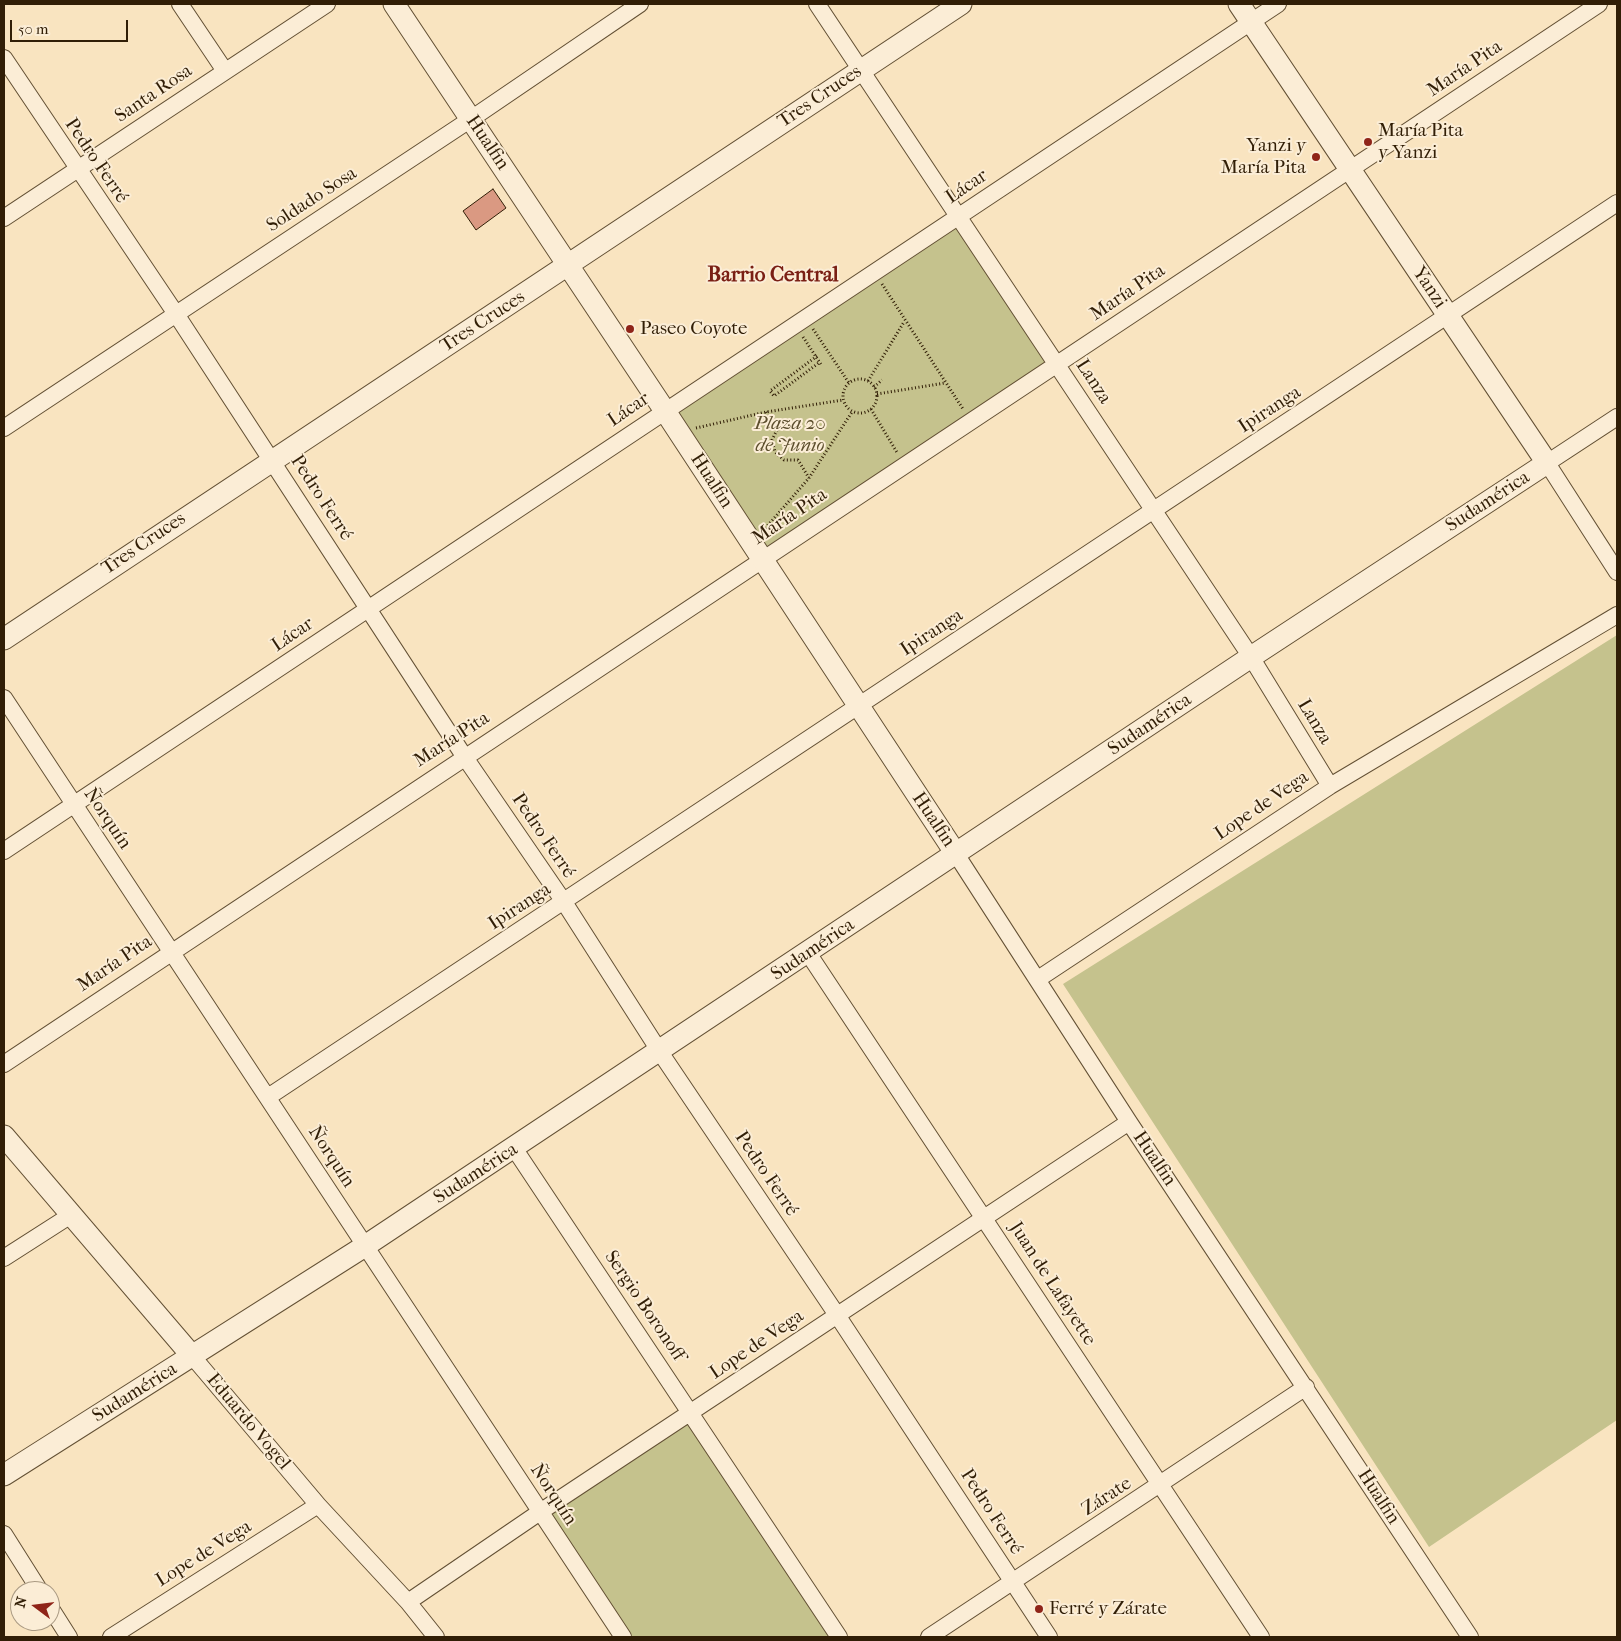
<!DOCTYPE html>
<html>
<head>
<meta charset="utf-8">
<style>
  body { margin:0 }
  #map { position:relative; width:1621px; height:1641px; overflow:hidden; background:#f9e4c0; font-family:"IM FELL French Canon",serif }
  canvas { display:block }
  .frame { position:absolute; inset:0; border:5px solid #311e06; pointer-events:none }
  .north { position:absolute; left:10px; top:1581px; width:50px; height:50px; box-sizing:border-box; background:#fbedd6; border:1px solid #aa9a83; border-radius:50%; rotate:285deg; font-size:14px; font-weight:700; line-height:20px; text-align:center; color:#311e06 }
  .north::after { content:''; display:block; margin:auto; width:18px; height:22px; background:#8f2418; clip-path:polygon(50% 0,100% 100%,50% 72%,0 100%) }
  .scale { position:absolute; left:10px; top:20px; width:118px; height:22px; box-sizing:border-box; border:2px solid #311e06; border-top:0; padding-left:6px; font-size:15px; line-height:18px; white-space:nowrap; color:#311e06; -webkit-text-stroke:4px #fbedd6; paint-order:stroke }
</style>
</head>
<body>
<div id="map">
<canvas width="1621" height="1641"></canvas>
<div class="frame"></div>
<div class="north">N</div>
<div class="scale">50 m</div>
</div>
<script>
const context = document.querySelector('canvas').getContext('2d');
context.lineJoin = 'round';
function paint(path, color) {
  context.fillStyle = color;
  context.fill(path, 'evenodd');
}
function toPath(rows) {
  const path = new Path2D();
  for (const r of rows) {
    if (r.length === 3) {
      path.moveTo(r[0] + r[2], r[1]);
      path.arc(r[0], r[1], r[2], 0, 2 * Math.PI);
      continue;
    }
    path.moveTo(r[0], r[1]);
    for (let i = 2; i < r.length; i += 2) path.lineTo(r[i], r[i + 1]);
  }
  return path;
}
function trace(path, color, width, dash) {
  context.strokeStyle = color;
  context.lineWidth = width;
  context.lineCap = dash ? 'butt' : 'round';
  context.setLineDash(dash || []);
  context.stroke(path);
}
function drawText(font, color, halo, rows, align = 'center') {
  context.font = font + ' "IM FELL French Canon",serif';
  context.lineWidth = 4;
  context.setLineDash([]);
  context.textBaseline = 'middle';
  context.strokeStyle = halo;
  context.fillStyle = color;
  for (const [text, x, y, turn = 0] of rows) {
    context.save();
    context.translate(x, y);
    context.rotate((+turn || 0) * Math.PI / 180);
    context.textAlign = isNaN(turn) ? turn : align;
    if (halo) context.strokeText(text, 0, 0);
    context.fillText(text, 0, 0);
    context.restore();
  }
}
const green = toPath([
  [960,216,1058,364,763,560,665,411],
  [1617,635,1617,1420,1429,1547,1063,984],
  [692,1412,839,1637,623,1637,540,1512]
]);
const building = toPath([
  [493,189,506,208,476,230,463,211,493,189]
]);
const path = toPath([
  [882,284,963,409],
  [813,329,849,383],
  [803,337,822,366],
  [817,356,770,391,774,396,820,362],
  [860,396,17],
  [868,381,904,322],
  [874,387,882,380],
  [877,394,945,383],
  [871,409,898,454],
  [766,412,777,430,772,440,775,452,784,460,798,460,809,478],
  [696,428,766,412,843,400],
  [763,531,809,478,852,412]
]);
const minor = toPath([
  [180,4,225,71],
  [817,4,1251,657,1330,786],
  [4,58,176,314,464,756,564,902,660,1052,837,1315,1049,1637],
  [4,218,327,4],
  [1617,417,1547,463,1617,572],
  [4,428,471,119,640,4],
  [4,698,623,1637],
  [4,851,1278,4],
  [956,854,1129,1122,1470,1637],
  [808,953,1261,1637],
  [1038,979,1330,786,1617,615],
  [4,1064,1599,4],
  [268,1097,1617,203],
  [514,1148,839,1637],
  [4,1258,71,1215],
  [193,1357,318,1505,408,1602,436,1637],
  [4,1534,40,1591],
  [408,1602,540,1512,1129,1122],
  [50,1607,69,1637],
  [111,1637,318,1505],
  [929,1637,1306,1387]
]);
const tertiary = toPath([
  [394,4,665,411,956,854],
  [4,639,961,4],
  [4,1136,193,1357],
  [4,1475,365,1246,1251,657,1547,463,1239,4]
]);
const markers = [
  [1368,142,5,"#8f2418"],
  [1316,157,5,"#8f2418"],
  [630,329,5,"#8f2418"],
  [1039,1609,5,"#8f2418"]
];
const streetNames = [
  ["María Pita",1465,69,-34],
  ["Santa Rosa",154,94,-34],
  ["Tres Cruces",820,97,-34],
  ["Hualfin",487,143,56],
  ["Pedro Ferré",96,161,56],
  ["Lácar",967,187,-34],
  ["Soldado Sosa",312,200,-33],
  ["Yanzi",1429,288,56],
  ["María Pita",1128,293,-34],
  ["Tres Cruces",483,322,-33],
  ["Lanza",1093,382,57],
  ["Lácar",629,410,-34],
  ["Ipiranga",1270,410,-33],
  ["Hualfin",711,481,57],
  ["Pedro Ferré",321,498,57],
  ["Sudamérica",1488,502,-33],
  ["María Pita",790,517,-34],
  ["Tres Cruces",144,544,-34],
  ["Ipiranga",932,633,-33],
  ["Lácar",293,635,-34],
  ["Lanza",1314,722,59],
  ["Sudamérica",1150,725,-34],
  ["María Pita",452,740,-33],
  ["Lope de Vega",1262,806,-34],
  ["Ñorquín",107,819,56],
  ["Hualfin",933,820,56],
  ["Pedro Ferré",543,836,56],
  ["Ipiranga",520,907,-33],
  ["Sudamérica",813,950,-34],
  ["María Pita",115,964,-34],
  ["Ñorquín",331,1157,57],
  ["Hualfin",1154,1159,56],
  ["Sudamérica",476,1174,-33],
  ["Pedro Ferré",766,1174,56],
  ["Juan de Lafayette",1052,1284,57],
  ["Sergio Boronoff",644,1306,56],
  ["Lope de Vega",757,1345,-34],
  ["Sudamérica",135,1393,-32],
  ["Eduardo Vogel",248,1422,50],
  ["Ñorquín",553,1495,57],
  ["Zárate",1107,1497,-33],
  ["Hualfin",1378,1497,57],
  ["Pedro Ferré",991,1512,57],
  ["Lope de Vega",204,1554,-32]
];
const poiNames = [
  ["María Pita",1378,131],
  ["y Yanzi",1378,153],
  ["Yanzi y",1306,146,"right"],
  ["María Pita",1306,168,"right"],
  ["Paseo Coyote",640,329],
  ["Ferré y Zárate",1049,1609]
];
const parkNames = [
  ["Plaza 20",790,424],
  ["de Junio",790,446]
];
const quarterNames = [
  ["Barrio Central",773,276]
];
paint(green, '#c5c28d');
paint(building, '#da9982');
trace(building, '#311e06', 1);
trace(minor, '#635034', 18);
trace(tertiary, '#635034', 23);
trace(path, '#311e06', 3, [1, 2.5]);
trace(minor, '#fbedd6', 16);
trace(tertiary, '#fbedd6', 21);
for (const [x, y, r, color] of markers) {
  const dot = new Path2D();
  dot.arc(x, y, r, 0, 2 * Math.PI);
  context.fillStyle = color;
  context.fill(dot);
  trace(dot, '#fbedd6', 2);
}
drawText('19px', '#311e06', '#fbedd6', streetNames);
drawText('19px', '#311e06', '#fbedd6', poiNames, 'left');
drawText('italic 19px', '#5d4f2e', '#fbedd6', parkNames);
drawText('bold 21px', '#7a1f14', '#fbedd6', quarterNames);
</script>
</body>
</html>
